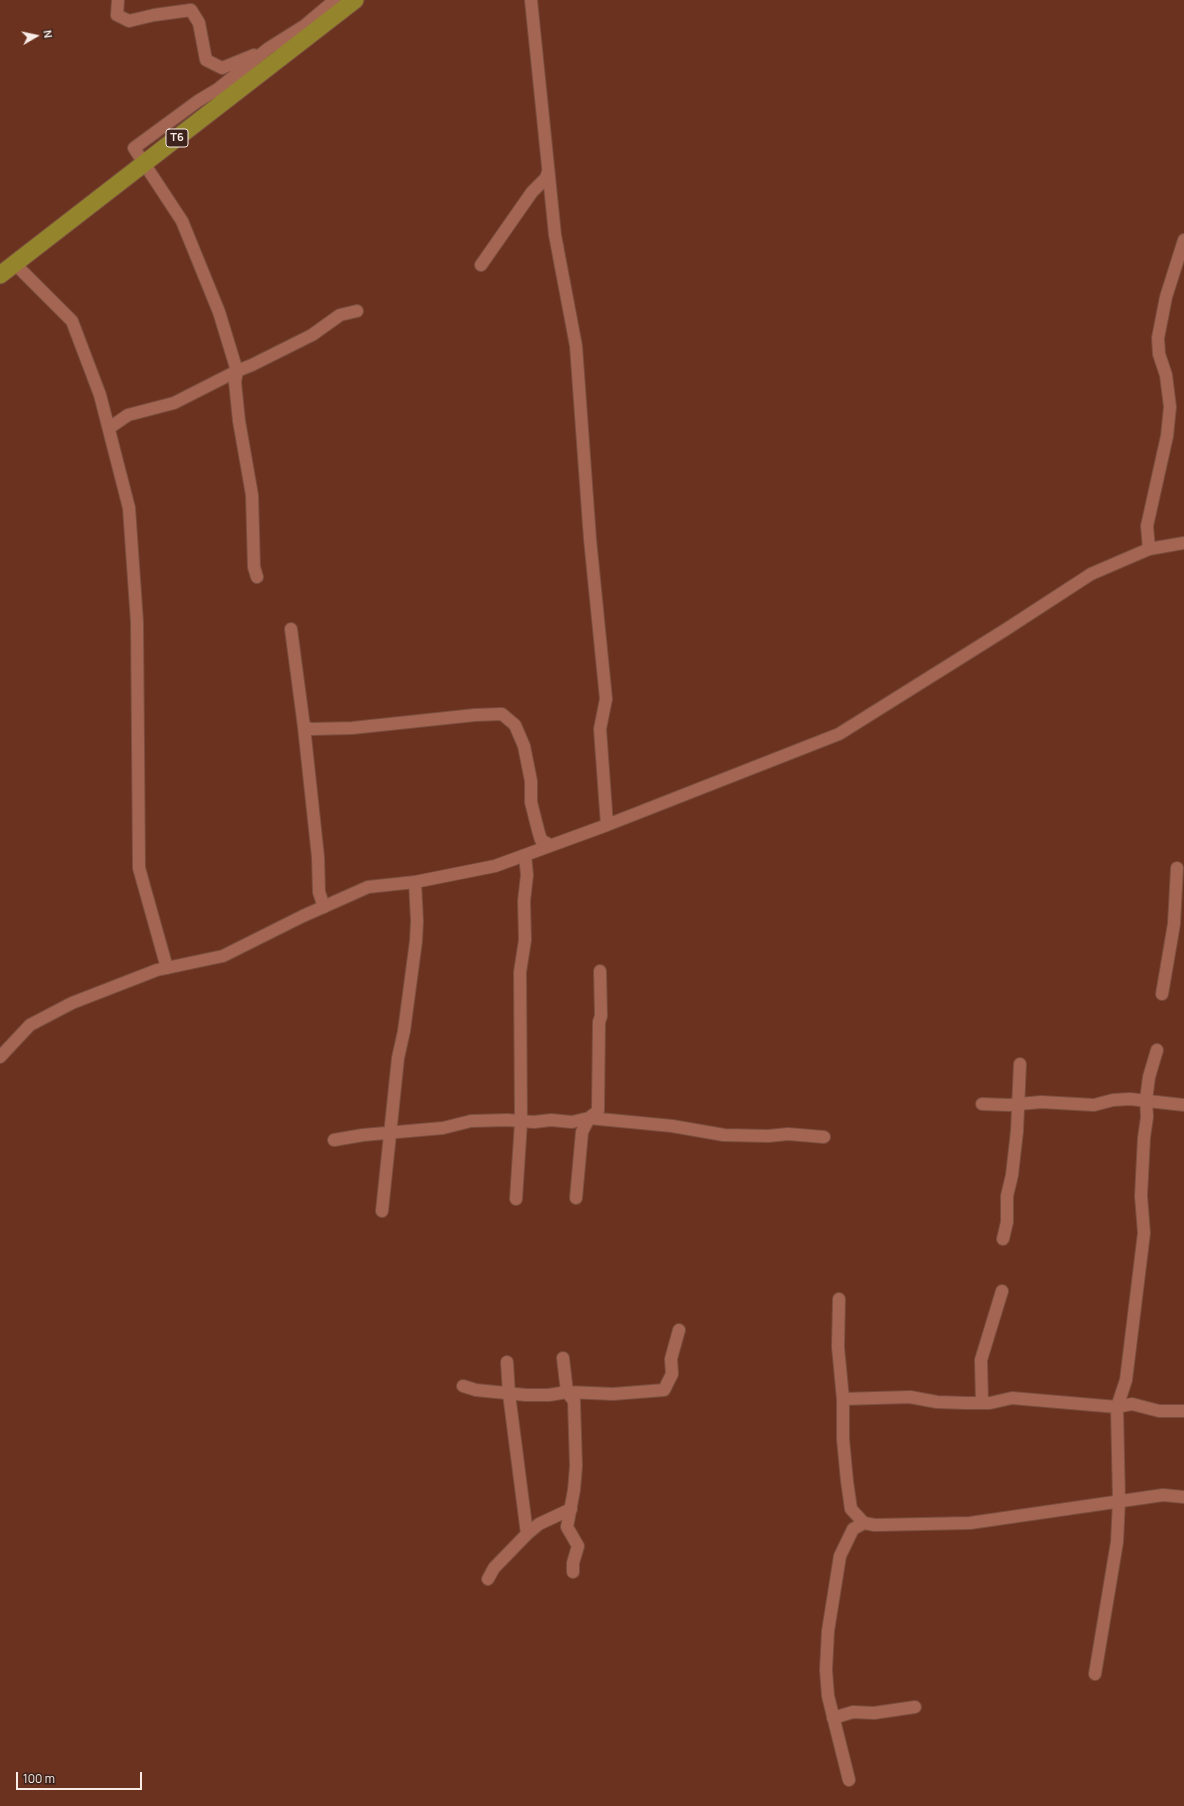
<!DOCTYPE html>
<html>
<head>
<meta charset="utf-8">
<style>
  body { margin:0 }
  #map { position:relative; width:1184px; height:1806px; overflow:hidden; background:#6b3220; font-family:Manrope,sans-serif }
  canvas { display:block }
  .north { position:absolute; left:16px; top:16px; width:40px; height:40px; -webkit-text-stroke:3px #3d231b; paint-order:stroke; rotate:81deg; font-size:11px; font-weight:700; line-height:16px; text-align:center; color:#faece7 }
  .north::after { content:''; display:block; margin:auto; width:14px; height:18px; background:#faece7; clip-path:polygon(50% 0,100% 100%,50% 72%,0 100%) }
  .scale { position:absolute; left:16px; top:1772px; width:126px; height:18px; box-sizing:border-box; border:2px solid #faece7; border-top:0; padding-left:5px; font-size:12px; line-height:14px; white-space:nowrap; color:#faece7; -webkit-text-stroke:3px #3d231b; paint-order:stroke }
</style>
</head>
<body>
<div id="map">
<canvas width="1184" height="1806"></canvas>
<div class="north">N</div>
<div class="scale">100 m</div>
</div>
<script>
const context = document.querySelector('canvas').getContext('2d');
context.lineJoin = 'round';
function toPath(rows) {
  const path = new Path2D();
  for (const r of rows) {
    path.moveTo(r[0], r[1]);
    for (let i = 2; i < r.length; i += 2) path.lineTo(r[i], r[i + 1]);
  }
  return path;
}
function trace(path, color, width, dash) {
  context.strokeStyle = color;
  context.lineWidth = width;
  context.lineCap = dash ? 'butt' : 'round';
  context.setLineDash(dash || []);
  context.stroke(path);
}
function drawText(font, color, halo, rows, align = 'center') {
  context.font = font + ' Manrope,sans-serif';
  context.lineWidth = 4;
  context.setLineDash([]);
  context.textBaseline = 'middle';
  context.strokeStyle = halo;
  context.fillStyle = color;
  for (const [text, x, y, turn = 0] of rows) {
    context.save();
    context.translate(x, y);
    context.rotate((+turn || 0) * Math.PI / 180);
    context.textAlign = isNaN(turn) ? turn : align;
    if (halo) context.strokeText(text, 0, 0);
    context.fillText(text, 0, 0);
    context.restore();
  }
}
const minor = toPath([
  [118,0,117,15,129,21,154,15,191,10,199,23,206,60,222,68,254,55],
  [531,0,555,235,576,346,590,539,606,699,600,729,607,825],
  [15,264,72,321,100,395,129,508,137,622,139,868,167,968],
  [481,265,532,192,546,178,548,172],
  [112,426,128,415,174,403,237,371,252,365,312,335,340,315,357,311],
  [1149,549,1147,526,1167,436,1170,407,1166,375,1159,354,1158,338,1166,297,1184,240],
  [257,577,254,567,252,495,239,421,235,382,237,371,219,312,182,221,134,148,198,101,218,89,269,48,304,26,335,0],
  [291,629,304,727,312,729,352,728,475,715,502,714,515,725,524,746,531,781,531,802,538,830,541,840,550,845],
  [304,727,318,857,319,892,324,907],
  [1162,994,1174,924,1177,868],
  [0,1057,30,1025,72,1003,157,970,223,956,303,916,368,887,415,882,495,866,607,825,839,734,1005,630,1091,574,1149,549,1184,543],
  [982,1104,1009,1105,1041,1102,1094,1105,1113,1100,1130,1099,1184,1105],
  [334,1140,363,1135,443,1128,471,1121,507,1120,534,1122,551,1120,572,1122,589,1118,598,1111,599,1022,601,1016,600,971],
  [576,1198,582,1132,589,1118,672,1126,724,1135,768,1136,788,1134,824,1137],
  [516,1199,521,1122,520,972,525,940,524,901,527,875,525,855],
  [382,1211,398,1058,404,1031,416,941,417,921,415,882],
  [1003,1239,1007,1222,1007,1196,1012,1175,1017,1131,1020,1064],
  [839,1299,838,1347,843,1399,843,1439,847,1481,851,1509,864,1523,875,1525,970,1523,1163,1495,1184,1497],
  [563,1358,567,1392,574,1401,576,1466,574,1490,567,1527,578,1546,573,1563,573,1572],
  [507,1362,509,1394,527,1534,539,1524,571,1509],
  [463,1386,476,1390,526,1395,549,1395,567,1392,613,1394,664,1390,672,1374,671,1359,679,1330],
  [843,1399,910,1397,937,1402,966,1403,990,1403,1012,1398,1117,1407,1132,1404,1159,1411,1184,1411],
  [982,1403,981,1360,1002,1291],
  [488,1579,494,1568,527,1534],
  [1095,1674,1117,1542,1119,1501,1117,1407,1126,1380,1144,1233,1141,1196,1144,1138,1147,1117,1146,1100,1149,1077,1157,1050],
  [833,1718,853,1712,874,1713,915,1707],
  [849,1780,828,1696,826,1670,828,1631,840,1556,853,1529,864,1523]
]);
const highway = toPath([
  [0,275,355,0]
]);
const shields = [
  [177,138,22]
];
const shieldNames = [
  ["T6",177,138]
];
trace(minor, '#7a4e3f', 14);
trace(highway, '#7a4e3f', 19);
trace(minor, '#a46652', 12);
trace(highway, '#94842c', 17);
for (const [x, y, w] of shields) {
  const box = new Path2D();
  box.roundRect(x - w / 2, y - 9, w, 18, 3);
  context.fillStyle = '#3d231b';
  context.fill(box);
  trace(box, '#faece7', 1);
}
drawText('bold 11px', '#faece7', null, shieldNames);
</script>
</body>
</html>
